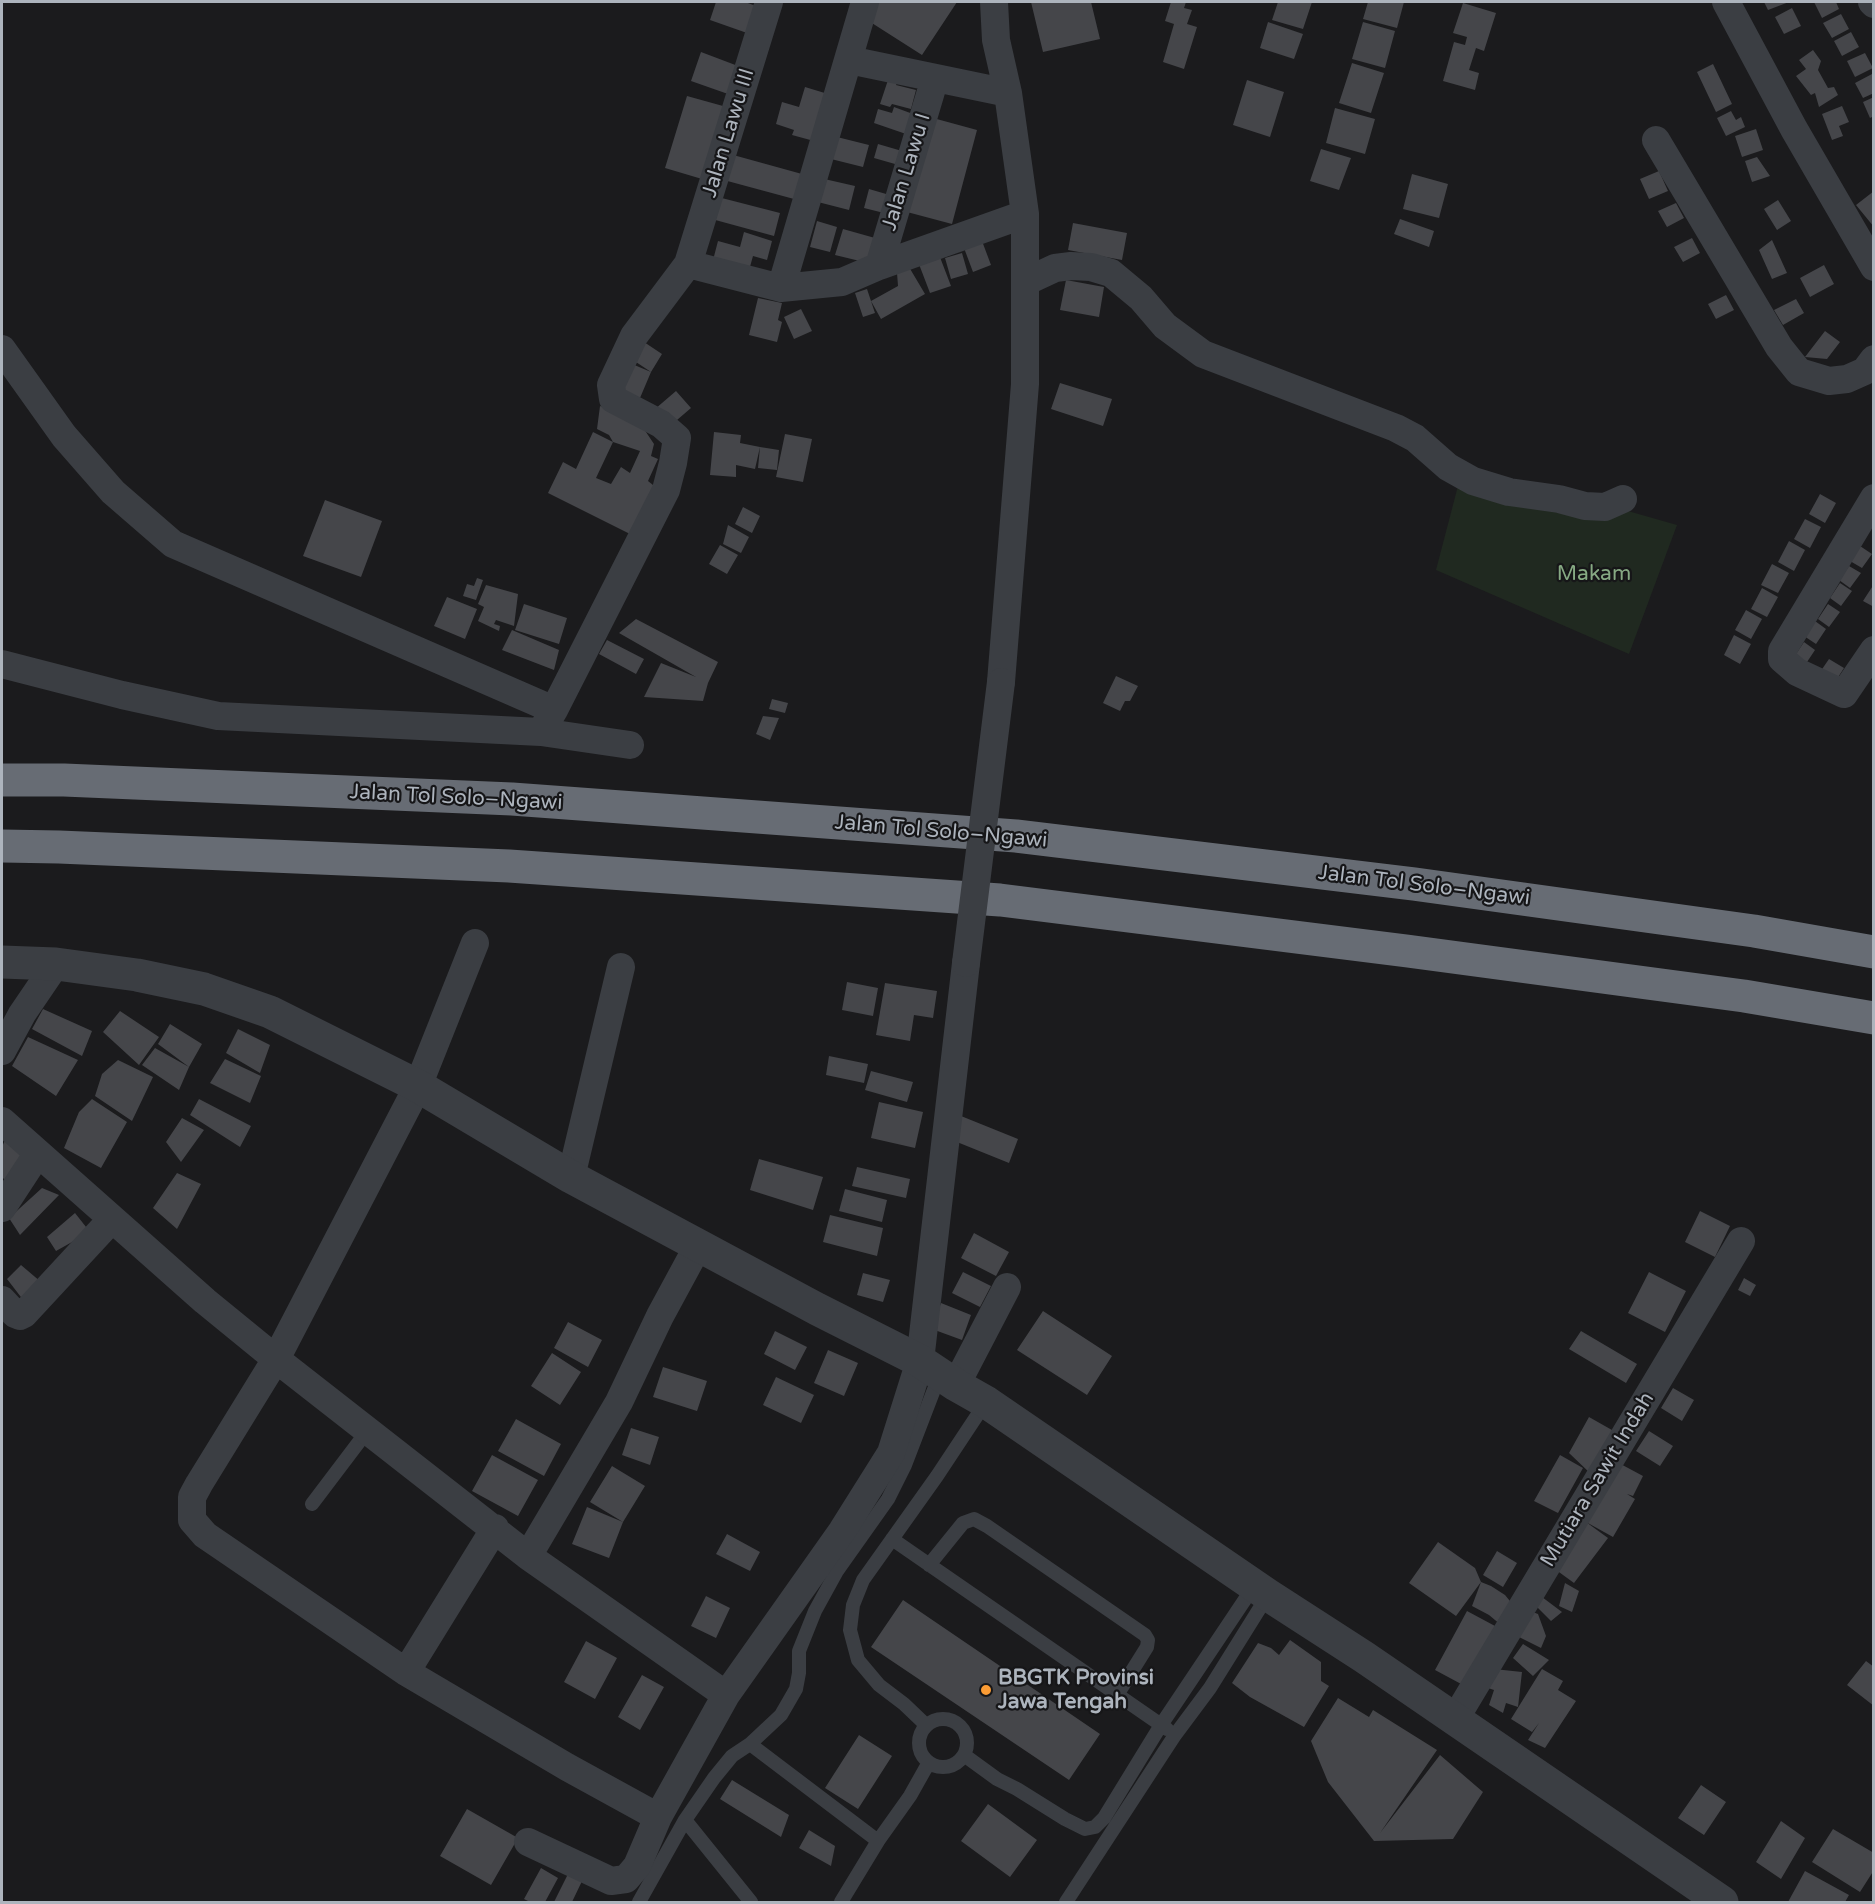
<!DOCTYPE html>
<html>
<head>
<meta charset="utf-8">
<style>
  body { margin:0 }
  #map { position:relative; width:1875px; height:1904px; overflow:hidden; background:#1b1b1d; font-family:"Varela Round",sans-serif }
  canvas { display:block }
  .frame { position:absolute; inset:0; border:3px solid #adb4bd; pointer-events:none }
</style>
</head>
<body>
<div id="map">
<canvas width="1875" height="1904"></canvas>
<div class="frame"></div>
</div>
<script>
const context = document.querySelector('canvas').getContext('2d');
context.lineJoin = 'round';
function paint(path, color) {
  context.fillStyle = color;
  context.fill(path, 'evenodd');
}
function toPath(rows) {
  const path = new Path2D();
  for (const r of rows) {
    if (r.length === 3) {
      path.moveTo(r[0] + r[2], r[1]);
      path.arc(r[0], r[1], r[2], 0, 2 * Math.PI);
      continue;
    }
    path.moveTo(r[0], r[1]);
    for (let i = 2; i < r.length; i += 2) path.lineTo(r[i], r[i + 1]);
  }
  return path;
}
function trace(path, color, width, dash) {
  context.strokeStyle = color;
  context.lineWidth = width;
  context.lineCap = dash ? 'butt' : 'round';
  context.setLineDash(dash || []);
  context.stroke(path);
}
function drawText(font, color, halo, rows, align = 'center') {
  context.font = font + ' "Varela Round",sans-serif';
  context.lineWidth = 4.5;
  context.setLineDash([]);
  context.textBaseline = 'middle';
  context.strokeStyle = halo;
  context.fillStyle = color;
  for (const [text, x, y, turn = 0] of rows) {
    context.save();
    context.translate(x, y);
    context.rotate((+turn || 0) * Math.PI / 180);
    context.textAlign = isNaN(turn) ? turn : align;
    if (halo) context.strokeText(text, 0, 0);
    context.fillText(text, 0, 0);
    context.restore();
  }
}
const green = toPath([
  [1459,482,1628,511,1677,525,1629,654,1436,570]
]);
const building = toPath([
  [716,2,745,2,756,6,747,33,710,20],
  [874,2,957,2,922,55,864,18],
  [1031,2,1091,2,1100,39,1043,52],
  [1171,2,1186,2,1184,8,1192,10,1187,24,1197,27,1184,69,1163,62,1174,24,1165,21],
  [1278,2,1312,2,1303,29,1272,20],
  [1368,2,1404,2,1397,28,1363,19],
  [1764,2,1789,2,1768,10],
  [1814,2,1836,2,1839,9,1822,18],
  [1463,3,1496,13,1484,51,1476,48,1469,70,1479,73,1475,90,1443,81,1454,42,1465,45,1467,37,1453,33],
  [1792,8,1801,26,1784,34,1775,17],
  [1841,14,1849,29,1832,38,1823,23],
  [1268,22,1303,34,1294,59,1260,48],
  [1363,22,1395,31,1385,68,1352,59],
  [1851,32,1859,47,1842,56,1834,41],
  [1813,50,1821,61,1818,70,1828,88,1834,87,1838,95,1819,107,1815,93,1811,95,1796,76,1806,69,1799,60],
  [701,52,738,66,728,94,691,81],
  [1865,53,1873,68,1855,77,1847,61],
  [1352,63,1384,73,1371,113,1339,103],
  [1713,64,1732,104,1716,112,1697,72],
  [1872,74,1874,93,1863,98,1855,83],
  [888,80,897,83,896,85,916,90,911,109,892,104,890,107,880,104],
  [1247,80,1284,92,1270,137,1233,125],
  [805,87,828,94,814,141,792,135,794,130,776,124,782,102,799,107],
  [687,96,723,106,702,179,665,168],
  [1874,97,1874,116,1870,118,1863,102],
  [1842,106,1849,122,1839,126,1843,136,1832,140,1822,114],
  [894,107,913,114,906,134,874,123,878,109,892,113],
  [1335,108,1375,119,1365,154,1326,143],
  [1731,111,1736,120,1741,117,1745,127,1726,136,1717,118],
  [933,118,977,130,952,224,907,212],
  [1756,129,1763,150,1742,157,1735,136],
  [833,136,869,145,863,167,827,158],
  [878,144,902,151,895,164,874,158],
  [1321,149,1351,158,1339,190,1310,181],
  [726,153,802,174,794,199,720,179],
  [1757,157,1770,176,1752,182,1745,161],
  [1659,171,1668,191,1649,199,1640,179],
  [1412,174,1448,184,1439,218,1403,209],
  [820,178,855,186,849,210,814,201],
  [869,189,893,196,888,214,864,208],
  [1874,191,1874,227,1856,205],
  [714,196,780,213,774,236,708,218],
  [1778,200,1791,221,1777,230,1764,209],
  [1676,203,1684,218,1667,227,1658,211],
  [1400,219,1434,231,1429,247,1394,234],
  [817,221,837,227,830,252,810,247],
  [1073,223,1127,233,1122,260,1068,250],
  [843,229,875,238,868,263,835,255],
  [744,232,772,241,767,260,753,256,748,274,712,264,718,241,740,247],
  [1692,238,1700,253,1683,262,1674,247],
  [1772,240,1787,273,1772,279,1759,250],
  [982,241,991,265,973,272,964,248],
  [938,252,951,286,930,293,917,259],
  [962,253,968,274,951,279,945,258],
  [1824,265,1834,284,1810,297,1800,278],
  [909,267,925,294,881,319,871,301,898,286,897,273],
  [1066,280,1104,287,1099,317,1060,310],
  [867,289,875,313,863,317,855,293],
  [1726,295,1734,310,1716,319,1708,304],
  [758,298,782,303,778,320,782,322,777,342,749,335],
  [1796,299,1804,313,1783,325,1774,310],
  [801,309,812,331,794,339,784,317],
  [1825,331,1840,342,1827,359,1805,357],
  [644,342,662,354,651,372,633,360],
  [632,364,651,372,640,398,621,389],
  [1060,383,1112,399,1103,426,1051,409],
  [676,391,691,408,670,426,655,409],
  [600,406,638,420,654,444,651,456,658,459,648,481,658,489,632,535,548,493,563,462,576,469,593,432,613,442,609,435,597,429],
  [613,442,640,451,630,473,621,467,611,484,596,478],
  [714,432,741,435,740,443,760,447,755,469,736,465,736,477,710,475],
  [785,434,812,439,803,482,776,477],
  [760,447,779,450,777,470,758,468],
  [1820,494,1836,503,1825,523,1809,514],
  [325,500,382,521,361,577,303,556],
  [743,507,760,516,752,533,735,524],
  [1805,519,1821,527,1810,548,1794,539],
  [728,525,749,537,741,553,723,544],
  [1789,541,1805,550,1794,571,1778,562],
  [720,545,738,555,727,574,709,564],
  [1860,546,1872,554,1862,568,1850,561],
  [1772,564,1789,573,1778,593,1761,585],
  [1849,566,1861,573,1850,588,1839,580],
  [477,578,483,580,476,600,463,596,467,584,474,586],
  [1840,583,1852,591,1841,606,1830,598],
  [1874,584,1874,607,1863,601],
  [486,585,518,594,514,626,496,620,494,624,500,626,499,631,478,621,484,607,478,604],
  [1762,588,1778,597,1767,617,1751,609],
  [447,597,477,609,465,639,434,626],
  [524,604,567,618,559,644,515,630],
  [1828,604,1840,612,1829,627,1818,619],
  [1746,610,1762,619,1751,639,1735,630],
  [636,619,718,662,708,683,703,701,644,697,661,663,696,677,619,633],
  [1815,621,1826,629,1816,644,1804,636],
  [512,630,559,650,554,670,502,650],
  [1734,635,1751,644,1740,664,1724,655],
  [607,640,644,659,636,674,599,654],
  [1804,642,1815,650,1805,665,1794,657],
  [1829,659,1844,668,1833,685,1818,675],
  [1116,676,1138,686,1130,701,1125,701,1120,711,1103,703],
  [772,699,788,703,785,713,769,709],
  [763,716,779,718,770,740,756,734],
  [847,982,878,988,873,1016,842,1010],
  [885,983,937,991,933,1018,914,1015,910,1041,876,1035],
  [43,1009,92,1031,82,1056,32,1029],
  [120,1011,159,1037,139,1065,103,1032],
  [170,1024,202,1044,189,1067,179,1090,142,1065,155,1048,189,1067,158,1044],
  [238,1029,270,1045,260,1073,226,1053],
  [28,1037,78,1060,56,1096,12,1066],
  [829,1056,868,1064,864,1083,826,1075],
  [225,1059,261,1076,250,1103,210,1083],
  [118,1060,153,1077,132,1121,95,1096,102,1074],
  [871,1071,913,1082,907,1102,865,1090],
  [92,1099,127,1122,101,1168,64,1148,79,1112],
  [199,1099,251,1126,240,1147,190,1115],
  [879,1102,923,1112,915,1148,871,1138],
  [961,1116,1018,1139,1009,1163,952,1140],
  [182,1118,204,1130,181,1162,166,1142],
  [5,1140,23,1156,8,1183,2,1177,2,1147],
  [759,1159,823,1177,813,1210,750,1190],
  [857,1167,910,1179,906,1198,852,1186],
  [177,1173,201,1184,177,1229,153,1208],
  [42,1188,59,1195,20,1235,9,1218],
  [845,1189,887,1200,882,1222,839,1211],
  [1700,1211,1730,1226,1715,1257,1685,1242],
  [75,1213,90,1232,56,1251,47,1237],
  [830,1215,883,1228,877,1256,823,1242],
  [974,1233,1009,1252,996,1276,961,1258],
  [21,1265,41,1282,24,1301,7,1279],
  [963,1272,991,1286,980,1307,952,1293],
  [1649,1272,1686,1291,1665,1332,1628,1313],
  [863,1273,890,1280,883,1302,857,1295],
  [1744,1278,1756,1285,1750,1296,1738,1290],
  [941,1303,971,1315,962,1340,932,1329],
  [1043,1311,1112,1356,1087,1395,1017,1350],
  [568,1322,602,1340,588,1367,554,1348],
  [775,1331,807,1347,795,1370,764,1354],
  [1581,1331,1637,1364,1626,1383,1569,1349],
  [828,1350,858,1363,844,1396,814,1383],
  [552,1353,581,1372,560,1405,531,1386],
  [663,1367,707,1381,697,1411,653,1397],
  [776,1377,814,1395,801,1423,763,1405],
  [1673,1388,1694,1400,1682,1421,1661,1408],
  [1589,1417,1619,1434,1591,1474,1569,1453],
  [516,1419,561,1444,544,1476,498,1451],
  [631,1428,659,1437,650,1465,622,1455],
  [1649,1431,1673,1446,1660,1466,1636,1451],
  [492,1455,538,1480,518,1516,472,1491],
  [1560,1455,1583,1468,1558,1513,1534,1501],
  [1615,1461,1643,1476,1633,1496,1627,1494,1635,1499,1613,1537,1586,1522],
  [612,1466,645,1486,623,1522,590,1502],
  [587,1507,623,1522,609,1558,572,1544],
  [1586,1522,1608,1538,1574,1583,1552,1567],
  [727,1534,760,1552,750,1571,716,1554],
  [1438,1542,1475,1568,1481,1582,1491,1586,1505,1595,1514,1606,1501,1625,1489,1615,1472,1606,1481,1582,1456,1616,1409,1583],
  [1497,1551,1517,1563,1503,1587,1483,1575],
  [1565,1583,1579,1591,1572,1612,1559,1606],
  [1538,1594,1562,1612,1551,1621,1534,1604],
  [706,1596,730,1608,716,1638,691,1626],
  [903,1600,1100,1734,1069,1780,871,1647],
  [1467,1611,1495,1626,1463,1685,1435,1670],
  [1530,1611,1538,1614,1546,1636,1541,1648,1517,1636],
  [1290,1640,1321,1662,1321,1681,1329,1686,1304,1727,1250,1697,1232,1683,1258,1643,1271,1648,1279,1655],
  [586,1641,617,1658,595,1699,564,1682],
  [1523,1644,1549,1660,1533,1676,1513,1658],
  [1866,1661,1874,1667,1874,1706,1847,1685],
  [1494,1669,1522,1672,1518,1707,1506,1703,1503,1713,1489,1705,1494,1690,1485,1687],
  [1542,1669,1563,1681,1558,1690,1576,1701,1545,1748,1528,1740,1539,1723,1532,1732,1511,1719],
  [642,1675,664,1687,640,1730,618,1717],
  [1338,1698,1369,1717,1373,1710,1437,1750,1380,1833,1440,1755,1483,1792,1453,1839,1374,1841,1328,1782,1311,1741],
  [859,1735,892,1756,858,1809,825,1788],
  [732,1780,789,1815,781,1837,720,1799],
  [1701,1785,1726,1802,1704,1835,1678,1818],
  [988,1804,1037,1840,1010,1877,961,1841],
  [467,1809,518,1838,491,1885,440,1856],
  [1781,1821,1805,1838,1781,1879,1756,1862],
  [1833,1829,1874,1853,1874,1870,1860,1892,1812,1862],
  [809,1830,835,1846,831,1866,799,1848],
  [541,1868,558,1878,545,1902,530,1902,524,1899],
  [1805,1871,1849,1895,1845,1902,1788,1902],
  [569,1872,583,1879,572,1902,554,1902]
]);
const service = toPath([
  [312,1504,368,1430],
  [892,1539,1167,1729],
  [929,1565,963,1523,974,1519,987,1526,1145,1635,1148,1640,1147,1647,1117,1695],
  [943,1743,24],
  [926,1725,904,1704,879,1685,858,1660,850,1630,853,1605,863,1580,937,1476,986,1402],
  [750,1744,878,1841],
  [964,1755,997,1779,1017,1789,1065,1819,1085,1829,1095,1827,1104,1818,1161,1725,1254,1586],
  [685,1820,751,1902],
  [639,1902,685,1820,714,1778,732,1756,750,1744,781,1715,796,1689,799,1673,799,1651,815,1611,837,1571,888,1499,905,1465,940,1374],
  [841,1902,878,1841,910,1796,928,1764],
  [1066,1902,1175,1735,1210,1688,1268,1595]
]);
const minor = toPath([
  [994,2,996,40,1008,93,1025,214,1025,384,1001,682],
  [1726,2,1794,129,1874,267],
  [1872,2,1874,4],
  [849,60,1008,93],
  [1656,140,1779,347,1799,372,1829,381,1847,379,1865,371,1874,359],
  [688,264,781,288,842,282,879,266,1025,214],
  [879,266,935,78],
  [1025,282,1055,268,1071,266,1091,267,1111,273,1141,298,1165,326,1203,354,1396,428,1415,438,1448,467,1473,481,1509,492,1559,499,1585,506,1605,507,1623,499],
  [781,288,865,2],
  [2,349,64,436,113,492,173,544,554,710],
  [1874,498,1782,651,1782,659,1797,672,1844,694,1874,650],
  [2,664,122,695,218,716,541,732,554,710,666,490,673,463,677,438,661,424,613,399,611,385,634,336,688,264,769,2],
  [541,732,630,745],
  [475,943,418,1086,276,1359,199,1484,192,1497,192,1520,205,1535,406,1672,567,1767,658,1817],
  [2,1051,22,1014,56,964],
  [2,1121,205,1301,276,1359,528,1556,726,1695],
  [571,1177,621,967],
  [2,1208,38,1153],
  [2,1300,15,1314,20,1316,24,1314,112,1219],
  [956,1385,1007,1287],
  [528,1556,619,1402,660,1316,699,1244],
  [406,1672,495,1528],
  [1455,1719,1741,1241],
  [528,1842,611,1881,626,1879,637,1866,658,1817,726,1695,842,1531,891,1453,920,1361,966,963]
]);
const tertiary = toPath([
  [2,962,56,964,137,975,204,989,270,1012,418,1086,571,1177,817,1309,920,1361,956,1385,986,1402,1268,1595,1364,1657,1722,1902]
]);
const motorway = toPath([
  [2,780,64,780,512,799,1016,836,1414,884,1754,931,1874,952],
  [2,846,59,847,509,866,1000,900,1407,951,1744,996,1874,1018]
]);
const minorBridge = toPath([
  [966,963,1001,682]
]);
const markers = [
  [986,1690,6,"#fb9c35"]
];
const streetNames = [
  ["Jalan Lawu III",729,133,-73],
  ["Jalan Lawu I",907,172,-73],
  ["Jalan Tol Solo–Ngawi",456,798,3],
  ["Jalan Tol Solo–Ngawi",941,832,5],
  ["Jalan Tol Solo–Ngawi",1424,886,7],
  ["Mutiara Sawit Indah",1598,1480,-59]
];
const parkNames = [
  ["Makam",1594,574]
];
const poiNames = [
  ["BBGTK Provinsi",998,1678],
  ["Jawa Tengah",998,1702]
];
paint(green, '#202920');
paint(building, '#45464a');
trace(service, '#3b3e43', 14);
trace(minor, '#3b3e43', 28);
trace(tertiary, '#3b3e43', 33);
trace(motorway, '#676c74', 33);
trace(minorBridge, '#3b3e43', 28);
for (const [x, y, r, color] of markers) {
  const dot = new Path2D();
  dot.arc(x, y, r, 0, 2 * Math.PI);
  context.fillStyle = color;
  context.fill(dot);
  trace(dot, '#161618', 2);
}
drawText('21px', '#adb4bd', '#161618', streetNames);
drawText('21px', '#86a983', '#161618', parkNames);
drawText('bold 21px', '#adb4bd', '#161618', poiNames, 'left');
</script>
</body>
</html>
